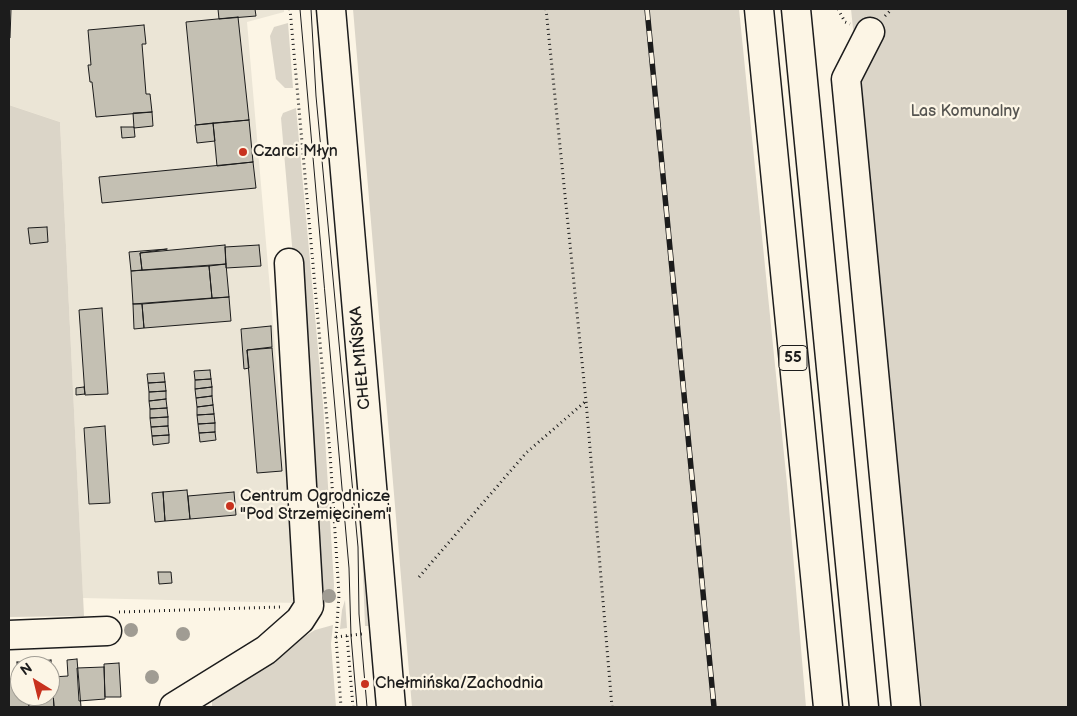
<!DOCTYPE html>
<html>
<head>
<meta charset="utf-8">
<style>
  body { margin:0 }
  #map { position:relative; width:1077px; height:716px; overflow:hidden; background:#fcf5e5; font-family:"Balsamiq Sans",sans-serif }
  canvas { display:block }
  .frame { position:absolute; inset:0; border:10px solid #1c1c1c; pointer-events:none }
  .north { position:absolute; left:10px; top:656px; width:50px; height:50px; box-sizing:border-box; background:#fcf5e5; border:1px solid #a29e95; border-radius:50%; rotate:324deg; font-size:14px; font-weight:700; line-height:20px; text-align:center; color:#1c1c1c }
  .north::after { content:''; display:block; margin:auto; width:18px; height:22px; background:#c8321e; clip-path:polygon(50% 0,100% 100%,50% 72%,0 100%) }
</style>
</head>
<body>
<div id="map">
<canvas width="1077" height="716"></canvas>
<div class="frame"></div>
<div class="north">N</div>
</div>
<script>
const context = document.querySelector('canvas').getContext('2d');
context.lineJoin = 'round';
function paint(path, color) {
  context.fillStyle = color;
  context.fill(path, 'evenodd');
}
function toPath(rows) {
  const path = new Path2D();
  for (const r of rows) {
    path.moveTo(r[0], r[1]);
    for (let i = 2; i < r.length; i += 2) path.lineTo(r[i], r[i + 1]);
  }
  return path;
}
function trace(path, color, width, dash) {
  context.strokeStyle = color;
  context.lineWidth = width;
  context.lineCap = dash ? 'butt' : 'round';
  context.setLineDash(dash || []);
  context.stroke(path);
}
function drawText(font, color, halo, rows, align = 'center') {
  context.font = font + ' "Balsamiq Sans",sans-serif';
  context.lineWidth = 4.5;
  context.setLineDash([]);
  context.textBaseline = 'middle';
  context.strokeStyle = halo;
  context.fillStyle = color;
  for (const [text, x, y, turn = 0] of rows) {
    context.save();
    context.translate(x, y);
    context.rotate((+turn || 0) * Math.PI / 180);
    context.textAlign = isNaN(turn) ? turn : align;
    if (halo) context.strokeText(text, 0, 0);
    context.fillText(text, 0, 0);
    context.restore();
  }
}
const built = toPath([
  [9,9,284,9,284,12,247,22,297,603,83,598,60,122,9,105]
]);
const green = toPath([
  [353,9,739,9,787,484,806,707,412,707],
  [851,9,1068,9,1068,707,922,707],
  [288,23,293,88,285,88,276,79,270,36,274,27],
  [9,105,60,122,84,616,9,617],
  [296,108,323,404,334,585,333,601,323,604,281,118,283,113],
  [361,522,364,522,372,626,365,626],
  [345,600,347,628,340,629,342,610],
  [333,625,331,644,336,707,212,707,212,698,217,689,315,630]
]);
const building = toPath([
  [9,9,11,9,10,38,9,38,9,9],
  [218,9,255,9,256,16,219,19,218,9],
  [238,17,249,120,196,125,186,22,238,17],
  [144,25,146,44,142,44,146,94,150,94,152,112,96,117,92,82,90,82,88,65,91,65,88,30,144,25],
  [152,112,153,126,134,128,133,113,152,112],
  [249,120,253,162,217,166,213,123,249,120],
  [213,123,215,141,197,143,195,125,213,123],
  [121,127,134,127,135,137,122,138,121,127],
  [253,162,256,188,102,203,99,177,253,162],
  [47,227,48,242,30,244,28,228,47,227],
  [225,245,226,264,142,270,140,253,225,245],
  [259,245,261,266,226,268,225,247,259,245],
  [167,249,140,253,142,270,131,271,129,252,167,249],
  [226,264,229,297,212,298,209,266,226,264],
  [209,266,212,298,133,304,131,271,209,266],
  [229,297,231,321,144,328,142,304,229,297],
  [133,304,142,304,144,328,134,329,133,304],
  [102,308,108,394,85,395,79,310,102,308],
  [271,326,272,347,247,350,249,368,244,369,241,329,271,326],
  [272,348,282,471,257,473,247,350,272,348],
  [210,370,211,379,195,380,194,371,210,370],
  [164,373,165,382,148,383,147,374,164,373],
  [211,379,212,387,195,389,195,380,211,379],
  [165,382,166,391,149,392,148,383,165,382],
  [84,387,85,394,76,395,76,388,84,387],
  [212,387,212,396,196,398,195,389,212,387],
  [166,391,166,399,149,401,149,392,166,391],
  [212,396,213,405,197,407,196,398,212,396],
  [166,399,167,408,150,409,149,401,166,399],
  [213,405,214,414,197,415,197,407,213,405],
  [167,408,168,417,150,418,150,409,167,408],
  [214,414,215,423,198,424,197,415,214,414],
  [168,417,168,426,151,427,150,418,168,417],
  [215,423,215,432,199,433,198,424,215,423],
  [105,426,110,503,89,504,84,428,105,426],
  [168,426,169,435,152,436,151,427,168,426],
  [215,432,216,440,200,442,199,433,215,432],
  [169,435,169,443,153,445,152,436,169,435],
  [187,490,190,519,165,521,163,492,187,490],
  [163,492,165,521,155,522,152,493,163,492],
  [234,492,236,515,190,519,188,496,234,492],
  [158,572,171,572,172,583,159,584,158,572],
  [77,659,81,707,54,707,52,677,68,676,67,660,77,659],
  [51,660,54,707,29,707,28,696,50,696,50,666,41,666,41,661,51,660],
  [17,662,26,662,26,666,20,666,20,696,28,696,29,707,9,707,9,679,18,679,17,662],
  [119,663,121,697,105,697,104,664,119,663],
  [104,667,105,699,79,701,77,668,104,667]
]);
const path = toPath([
  [290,9,330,453,339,595,336,637,341,707],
  [546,9,586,401,612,707],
  [838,9,845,22,850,24],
  [885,16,892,9],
  [419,577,526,453,586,401],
  [119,612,281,607],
  [347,636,353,707],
  [336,637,362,634]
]);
const minor = toPath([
  [870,32,846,79,906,707],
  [9,635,107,631],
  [174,707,266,650,300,620,309,606,289,263]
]);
const major = toPath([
  [331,9,391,707],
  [759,9,828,707],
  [796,9,864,707]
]);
const tram = toPath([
  [300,9,349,568,351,636,357,707],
  [311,9,316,96,358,547,359,614,367,707]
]);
const rail = toPath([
  [647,9,714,707]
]);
const trees = [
  [329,596],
  [131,630],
  [183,634],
  [152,677]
];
const markers = [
  [243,152,5,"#c8321e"],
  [230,506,5,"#c8321e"],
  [365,684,5,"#c8321e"]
];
const shields = [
  [793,358,28]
];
const shieldNames = [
  ["55",793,358]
];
const parkNames = [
  ["Las Komunalny",965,112]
];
const poiNames = [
  ["Czarci Młyn",253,152],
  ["Centrum Ogrodnicze",240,497],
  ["\"Pod Strzemięcinem\"",240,515],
  ["Chełmińska/Zachodnia",375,684]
];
const streetNames = [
  ["CHEŁMIŃSKA",361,358,-95]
];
paint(built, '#ebe5d6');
paint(green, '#dbd5c8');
paint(building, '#c4c0b3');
trace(building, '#1c1c1c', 1);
trace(minor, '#1c1c1c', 31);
trace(major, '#1c1c1c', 31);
trace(path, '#1c1c1c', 3, [1, 4]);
trace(minor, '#fcf5e5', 28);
trace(major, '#fcf5e5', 28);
trace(tram, '#1c1c1c', 1);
trace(rail, '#1c1c1c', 5.5);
trace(rail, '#fcf5e5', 4, [11]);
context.fillStyle = '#a09c93';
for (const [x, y] of trees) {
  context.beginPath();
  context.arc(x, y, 7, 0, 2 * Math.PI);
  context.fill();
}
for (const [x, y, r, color] of markers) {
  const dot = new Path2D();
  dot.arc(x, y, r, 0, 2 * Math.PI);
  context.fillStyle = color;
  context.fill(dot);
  trace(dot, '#fcf5e5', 2);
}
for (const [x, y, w] of shields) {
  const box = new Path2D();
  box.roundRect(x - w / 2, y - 12.5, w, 25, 4);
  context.fillStyle = '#fcf5e5';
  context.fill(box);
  trace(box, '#1c1c1c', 1);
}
drawText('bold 15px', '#1c1c1c', null, shieldNames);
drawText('16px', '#555450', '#fcf5e5', parkNames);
drawText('16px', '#1c1c1c', '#fcf5e5', poiNames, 'left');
drawText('16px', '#1c1c1c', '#fcf5e5', streetNames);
</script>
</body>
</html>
